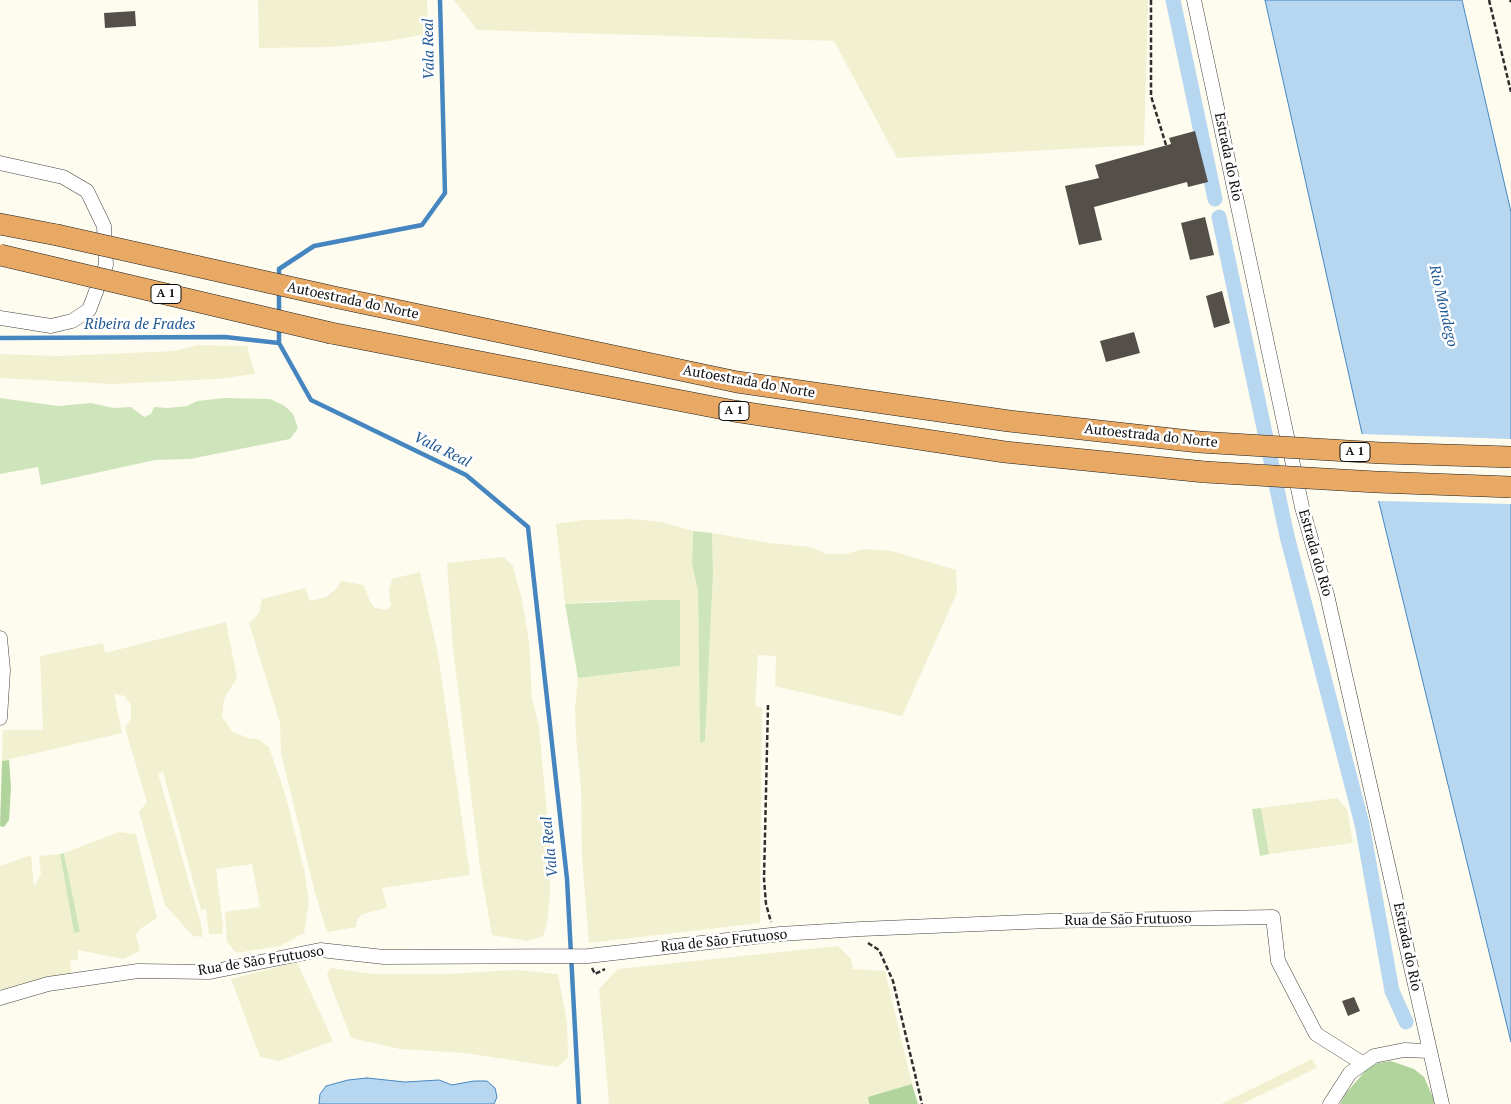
<!DOCTYPE html>
<html>
<head>
<meta charset="utf-8">
<style>
  body { margin:0 }
  canvas { display:block; background:#fefcef }
</style>
</head>
<body>
<canvas width="1511" height="1104"></canvas>
<script>
const context = document.querySelector('canvas').getContext('2d');
context.lineJoin = 'round';
function paint(path, color) {
  context.fillStyle = color;
  context.fill(path, 'evenodd');
}
function toPath(rows) {
  const path = new Path2D();
  for (const r of rows) {
    path.moveTo(r[0], r[1]);
    for (let i = 2; i < r.length; i += 2) path.lineTo(r[i], r[i + 1]);
  }
  return path;
}
function trace(path, color, width, dash) {
  context.strokeStyle = color;
  context.lineWidth = width;
  context.lineCap = dash ? 'butt' : 'round';
  context.setLineDash(dash || []);
  context.stroke(path);
}
function drawText(font, color, halo, rows, align = 'center') {
  context.font = font + ' "PT Serif",serif';
  context.lineWidth = 5;
  context.setLineDash([]);
  context.textBaseline = 'middle';
  context.strokeStyle = halo;
  context.fillStyle = color;
  for (const [text, x, y, turn = 0] of rows) {
    context.save();
    context.translate(x, y);
    context.rotate((+turn || 0) * Math.PI / 180);
    context.textAlign = isNaN(turn) ? turn : align;
    if (halo) context.strokeText(text, 0, 0);
    context.fillText(text, 0, 0);
    context.restore();
  }
}
const farmland = toPath([
  [258,0,427,0,428,34,388,41,331,47,259,48],
  [454,0,1148,0,1144,145,897,158,834,41,477,30],
  [197,345,247,346,255,374,217,379,113,384,0,378,0,354,58,356,175,351],
  [631,519,662,522,693,531,692,564,698,591,700,743,705,741,713,574,712,533,770,543,811,547,826,554,845,554,864,549,892,551,956,570,957,593,902,716,775,686,776,656,758,655,755,706,762,707,760,923,589,943,582,859,581,788,576,737,575,708,578,678,680,666,680,600,603,601,565,604,556,524,583,520],
  [503,557,513,566,522,600,529,641,532,698,539,727,550,845,550,895,547,924,543,936,528,941,492,935,480,867,453,649,447,563],
  [420,572,438,654,470,875,382,888,387,908,363,914,357,919,356,927,327,932,315,893,281,753,280,723,249,623,259,613,262,599,305,588,310,601,326,597,336,589,341,581,364,585,370,602,375,608,387,610,391,605,389,591,392,579],
  [226,622,237,678,224,699,222,717,233,732,251,739,258,739,269,747,286,797,304,869,309,903,304,933,280,946,236,953,227,942,225,912,260,907,252,864,216,869,223,926,222,934,209,934,206,909,201,910,163,772,158,773,201,924,203,937,193,936,165,905,139,812,147,802,125,728,131,718,131,706,125,696,114,694,122,733,2,761,3,730,43,730,40,656,103,643,105,653],
  [1337,798,1347,809,1353,843,1269,854,1261,808],
  [119,832,136,834,157,918,140,929,136,935,140,951,123,959,78,950,78,959,70,961,72,975,0,992,0,866,31,855,34,887,41,874,39,856,60,854,74,933,80,932,64,853],
  [838,946,851,959,853,969,885,971,912,1084,868,1097,869,1104,609,1104,599,989,618,969],
  [297,962,333,1041,279,1061,260,1057,231,979],
  [330,968,374,974,447,974,516,970,558,974,567,1023,568,1058,557,1067,465,1053,400,1049,351,1038,327,975],
  [1312,1059,1317,1068,1242,1104,1221,1104]
]);
const green = toPath([
  [0,398,58,406,91,403,113,408,131,407,144,417,151,414,154,407,168,408,187,406,197,401,224,398,270,399,285,406,293,414,298,428,290,439,190,459,155,460,41,485,38,467,0,474],
  [693,531,712,533,713,574,705,741,700,743,698,591,692,564],
  [655,600,680,600,680,666,578,678,565,604],
  [1261,808,1269,854,1260,856,1252,809],
  [64,853,80,932,74,933,60,854]
]);
const forest = toPath([
  [9,760,11,787,9,820,4,827,0,826,2,761],
  [1391,1061,1414,1069,1424,1077,1436,1104,1340,1104,1346,1093,1367,1069,1378,1063],
  [912,1084,918,1104,869,1104,868,1097]
]);
const water = toPath([
  [1265,0,1462,0,1511,212,1511,1042,1361,429,1265,0],
  [367,1078,405,1082,439,1080,452,1085,474,1081,487,1081,495,1088,497,1097,494,1104,319,1104,320,1094,326,1086,348,1080,367,1078]
]);
const pier = toPath([
  [1360,434,1511,439,1511,504,1377,501]
]);
const stream = toPath([
  [279,280,279,269,314,246,422,225,445,193,440,0],
  [279,290,279,315],
  [279,328,279,343,311,400,466,475,528,527,567,879,579,1104],
  [0,338,225,337,279,343]
]);
const canal = toPath([
  [1173,0,1215,199],
  [1219,217,1287,536,1362,824,1392,991,1406,1022]
]);
const building = toPath([
  [135,11,136,26,105,28,104,13],
  [1195,131,1208,182,1188,187,1187,182,1094,207,1102,240,1079,245,1065,186,1099,178,1095,165,1171,144,1169,138],
  [1205,217,1214,255,1190,260,1181,223],
  [1222,291,1230,323,1214,328,1206,296],
  [1134,332,1140,353,1106,362,1100,341],
  [1354,997,1360,1011,1348,1016,1342,1001]
]);
const path = toPath([
  [1151,0,1151,96,1166,145],
  [1489,0,1511,92],
  [1510,0,1511,2],
  [768,705,764,879,766,904,771,922],
  [868,943,879,950,893,981,922,1104],
  [592,968,595,974,605,969]
]);
const minor = toPath([
  [1194,0,1302,507,1327,595,1442,1104],
  [0,163,63,177,87,191,104,226,106,265,89,310,72,321,51,326,0,318],
  [0,638,3,670,0,718],
  [0,998,48,984,138,971,210,972,320,950,384,957,588,956,780,934,861,929,1049,921,1273,917,1278,961,1316,1034,1362,1063],
  [1330,1104,1350,1073,1374,1056,1404,1050,1429,1051]
]);
const highway = toPath([
  [0,224,57,235],
  [334,297,737,382,1009,421,1199,442],
  [331,333,734,411,1005,452,1205,472]
]);
const highwayBridge = toPath([
  [57,235,334,297],
  [0,255,331,333],
  [1199,442,1381,453,1511,457],
  [1205,472,1376,482,1511,487]
]);
const shields = [
  [166,294,30],
  [734,411,30],
  [1355,452,30]
];
const shieldNames = [
  ["A 1",166,294],
  ["A 1",734,411],
  ["A 1",1355,452]
];
const streetNames = [
  ["Estrada do Rio",1228,157,78],
  ["Autoestrada do Norte",353,301,12],
  ["Autoestrada do Norte",749,382,10],
  ["Autoestrada do Norte",1151,436,6],
  ["Estrada do Rio",1315,553,74],
  ["Rua de São Frutuoso",1128,920,-1],
  ["Rua de São Frutuoso",724,941,-6],
  ["Estrada do Rio",1407,947,78],
  ["Rua de São Frutuoso",261,961,-9]
];
const waterNames = [
  ["Vala Real",429,49,-91],
  ["Rio Mondego",1443,306,77],
  ["Ribeira de Frades",140,325],
  ["Vala Real",442,450,26],
  ["Vala Real",550,847,-96]
];
paint(farmland, '#f1f1d1');
paint(green, '#cee5bb');
paint(forest, '#b1d49c');
paint(water, '#b7d7f1');
trace(water, '#4586c1', 1);
paint(pier, '#fefcef');
trace(stream, '#4586c1', 4.5);
trace(canal, '#b7d7f1', 15);
paint(building, '#554f4a');
trace(minor, '#404040', 15);
trace(highway, '#1e1e1e', 22);
trace(path, '#2f2f2f', 2.5, [5, 2.5]);
trace(minor, '#fff', 14);
trace(highway, '#e7a963', 21);
trace(highwayBridge, '#1e1e1e', 22, []);
trace(highwayBridge, '#e7a963', 21);
for (const [x, y, w] of shields) {
  const box = new Path2D();
  box.roundRect(x - w / 2, y - 9.5, w, 19, 4);
  context.fillStyle = '#fff';
  context.fill(box);
  trace(box, '#0d0d0d', 1);
}
drawText('bold 12px', '#0d0d0d', null, shieldNames);
drawText('14px', '#0d0d0d', '#fff', streetNames);
drawText('italic 15px', '#215994', '#fff', waterNames);
</script>
</body>
</html>
